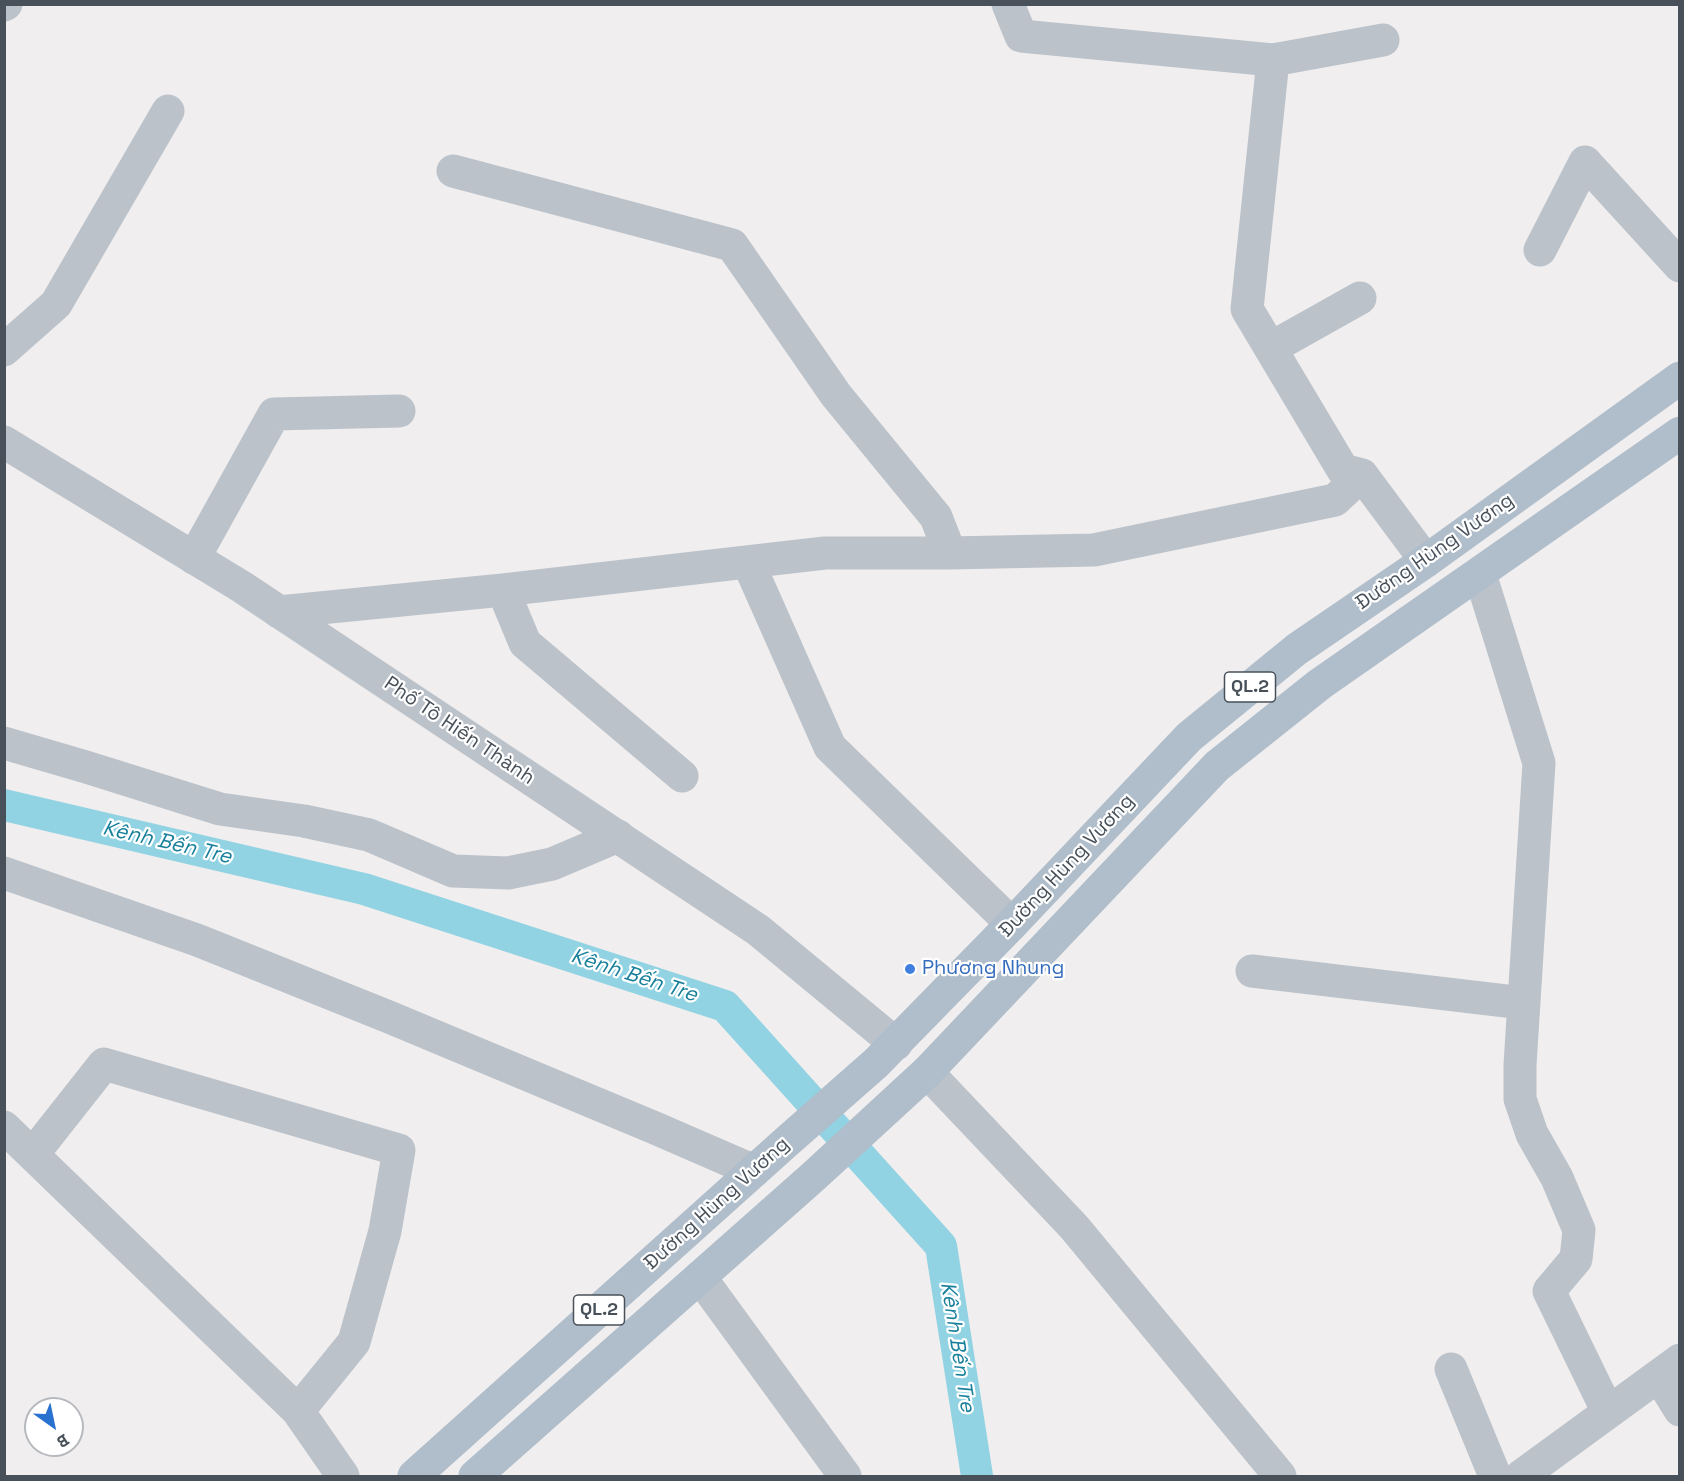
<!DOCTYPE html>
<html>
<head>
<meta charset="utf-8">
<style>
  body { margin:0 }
  #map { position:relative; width:1684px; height:1481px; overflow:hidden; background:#f0eeee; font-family:"Space Grotesk",sans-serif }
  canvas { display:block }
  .frame { position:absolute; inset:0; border:6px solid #48515a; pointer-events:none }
  .north { position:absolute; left:24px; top:1397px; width:60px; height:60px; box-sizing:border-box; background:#fff; border:2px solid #b6b9bd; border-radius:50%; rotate:147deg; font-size:16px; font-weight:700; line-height:24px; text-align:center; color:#48515a }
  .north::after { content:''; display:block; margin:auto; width:21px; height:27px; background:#2a72cf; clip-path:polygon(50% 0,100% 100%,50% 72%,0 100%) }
</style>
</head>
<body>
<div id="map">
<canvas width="1684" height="1481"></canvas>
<div class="frame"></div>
<div class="north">B</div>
</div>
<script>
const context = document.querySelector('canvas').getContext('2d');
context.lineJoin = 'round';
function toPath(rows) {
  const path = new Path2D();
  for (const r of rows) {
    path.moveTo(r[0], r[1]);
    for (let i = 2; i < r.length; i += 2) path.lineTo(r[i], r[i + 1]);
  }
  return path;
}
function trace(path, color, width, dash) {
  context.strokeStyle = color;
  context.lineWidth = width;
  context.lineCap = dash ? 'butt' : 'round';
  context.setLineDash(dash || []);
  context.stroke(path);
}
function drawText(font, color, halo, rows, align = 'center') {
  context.font = font + ' "Space Grotesk",sans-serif';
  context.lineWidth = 4.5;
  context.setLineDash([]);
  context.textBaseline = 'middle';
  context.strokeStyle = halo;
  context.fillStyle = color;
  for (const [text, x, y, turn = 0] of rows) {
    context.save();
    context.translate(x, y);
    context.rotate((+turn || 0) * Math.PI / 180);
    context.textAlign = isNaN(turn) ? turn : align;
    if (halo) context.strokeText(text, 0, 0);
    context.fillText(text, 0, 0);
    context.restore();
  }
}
const canal = toPath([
  [4,805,364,889,725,1006,941,1246,977,1476]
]);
const minor = toPath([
  [1008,4,1021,36,1273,60,1247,309,1343,470,1362,475,1426,561],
  [4,5,6,4],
  [1273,60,1383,40],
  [453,171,732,245,836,395,936,517,950,553],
  [1540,250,1585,162,1680,266],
  [1271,348,1360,298],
  [4,350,56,304,168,111],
  [194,558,274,414,399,411],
  [748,562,830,747,1012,924],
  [1480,574,1539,763,1520,1065,1520,1099,1532,1134,1557,1178,1579,1230,1576,1259,1549,1291,1608,1412],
  [503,590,525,643,682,776],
  [279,612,503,590,825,553,950,553,1094,550,1335,500,1362,475],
  [4,743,86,767,220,809,304,821,369,835,453,871,508,873,552,864,618,836],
  [4,873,197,940,389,1017,655,1128,754,1171],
  [1252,971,1523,1003],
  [927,1072,1074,1227,1280,1476],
  [4,1127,298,1411,343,1476],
  [33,1154,104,1064,399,1150,385,1231,354,1342,298,1411],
  [700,1277,845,1476],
  [1451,1369,1495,1476],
  [1659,1376,1680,1410],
  [1521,1476,1680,1360]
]);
const tertiary = toPath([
  [4,442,242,587,758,930,896,1044]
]);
const primary = toPath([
  [414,1476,784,1144,876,1063,1012,924,1189,737,1297,649,1426,561,1680,378],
  [475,1476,814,1176,927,1072,1217,766,1320,684,1680,433]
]);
const markers = [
  [910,969,6,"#3f7fe0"]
];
const shields = [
  [1250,687,51],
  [599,1310,51]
];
const shieldNames = [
  ["QL.2",1250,687],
  ["QL.2",599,1310]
];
const streetNames = [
  ["Đường Hùng Vương",1435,552,-35],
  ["Phố Tô Hiến Thành",459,731,34],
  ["Đường Hùng Vương",1067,866,-47],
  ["Đường Hùng Vương",717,1204,-42]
];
const shopNames = [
  ["Phương Nhung",922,969]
];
const waterNames = [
  ["Kênh Bến Tre",167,843,13],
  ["Kênh Bến Tre",634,976,18],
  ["Kênh Bến Tre",957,1347,81]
];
trace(canal, '#91d2e3', 32);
trace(minor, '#bbc2ca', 33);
trace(tertiary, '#bbc2ca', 33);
trace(primary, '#b0bdca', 33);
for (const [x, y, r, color] of markers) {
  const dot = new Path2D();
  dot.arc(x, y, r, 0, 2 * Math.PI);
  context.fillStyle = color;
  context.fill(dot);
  trace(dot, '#fff', 2);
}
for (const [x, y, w] of shields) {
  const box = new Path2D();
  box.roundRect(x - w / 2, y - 15, w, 30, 4.5);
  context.fillStyle = '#fff';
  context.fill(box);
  trace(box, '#48515a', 1.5);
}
drawText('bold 18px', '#48515a', null, shieldNames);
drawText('20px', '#48515a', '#fff', streetNames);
drawText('20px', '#366cbe', '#fff', shopNames, 'left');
drawText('italic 21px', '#19809b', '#fff', waterNames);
</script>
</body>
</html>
